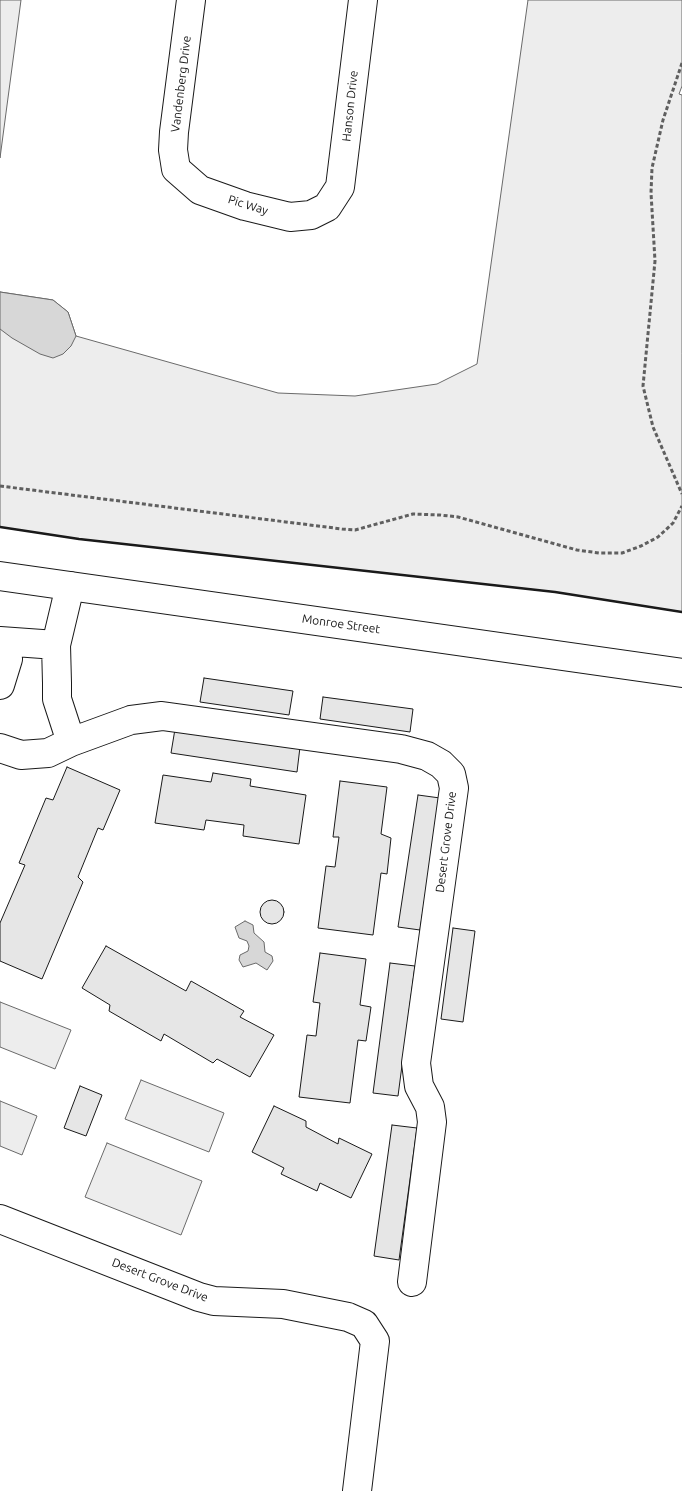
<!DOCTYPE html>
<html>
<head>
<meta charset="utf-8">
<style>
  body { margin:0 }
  canvas { display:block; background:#fff }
</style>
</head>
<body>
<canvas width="682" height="1491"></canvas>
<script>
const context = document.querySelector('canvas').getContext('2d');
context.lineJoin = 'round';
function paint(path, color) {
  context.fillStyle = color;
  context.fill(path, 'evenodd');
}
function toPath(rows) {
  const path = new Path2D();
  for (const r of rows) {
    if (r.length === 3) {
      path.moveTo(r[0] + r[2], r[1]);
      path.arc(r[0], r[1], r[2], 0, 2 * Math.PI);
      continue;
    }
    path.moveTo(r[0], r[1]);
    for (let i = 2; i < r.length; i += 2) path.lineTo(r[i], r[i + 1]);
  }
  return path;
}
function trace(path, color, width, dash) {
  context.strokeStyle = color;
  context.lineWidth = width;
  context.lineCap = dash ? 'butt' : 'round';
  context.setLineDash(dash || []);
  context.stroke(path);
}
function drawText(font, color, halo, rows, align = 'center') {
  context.font = font + ' Ubuntu,sans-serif';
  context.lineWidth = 4;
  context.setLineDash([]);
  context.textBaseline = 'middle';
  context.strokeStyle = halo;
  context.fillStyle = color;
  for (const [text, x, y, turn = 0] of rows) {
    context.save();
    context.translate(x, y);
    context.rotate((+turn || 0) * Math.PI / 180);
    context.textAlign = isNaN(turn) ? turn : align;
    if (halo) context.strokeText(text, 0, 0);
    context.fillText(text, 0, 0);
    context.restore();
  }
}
const green = toPath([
  [0,0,21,0,0,158,0,0],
  [528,0,682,0,682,86,679,94,682,95,682,612,555,592,79,539,0,527,0,292,53,300,68,312,76,336,278,393,355,396,437,384,477,364,528,0],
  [0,1002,71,1030,55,1069,0,1047,0,1002],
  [141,1080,224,1113,209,1152,125,1119,141,1080],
  [0,1101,37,1116,22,1155,0,1146,0,1101],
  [107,1143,202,1181,181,1235,85,1197,107,1143]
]);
const water = toPath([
  [0,292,53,300,68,312,76,336,71,346,63,354,53,358,40,354,12,338,0,329,0,292],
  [245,921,253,925,254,933,264,942,265,952,272,956,273,961,267,970,256,963,243,967,239,960,240,955,248,951,249,946,247,941,239,938,235,927,245,921]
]);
const building = toPath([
  [204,678,293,691,289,715,200,702,204,678],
  [323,697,413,709,410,732,320,719,323,697],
  [175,729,300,747,297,772,171,753,175,729],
  [67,767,120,790,103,830,98,828,78,877,83,882,42,979,0,961,0,923,25,865,19,863,46,798,53,800,67,767],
  [213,773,251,779,250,786,306,795,299,844,243,836,244,825,206,820,204,830,155,823,163,775,211,782,213,773],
  [340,781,387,787,381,834,391,838,387,874,381,873,373,935,318,928,326,866,335,867,339,837,333,837,340,781],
  [418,795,440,798,420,930,398,927,418,795],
  [272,912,12],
  [453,928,475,931,463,1022,441,1019,453,928],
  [106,946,186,991,191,981,244,1011,240,1017,274,1035,250,1077,217,1059,213,1063,164,1034,161,1041,109,1011,110,1005,82,988,106,946],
  [320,953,366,959,360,1005,371,1007,366,1041,358,1040,350,1103,299,1097,307,1035,316,1036,320,1003,313,1002,320,953],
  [390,963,415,966,398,1096,373,1093,390,963],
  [80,1086,102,1095,86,1136,64,1128,80,1086],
  [274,1106,306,1121,306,1127,338,1144,339,1138,372,1154,351,1198,320,1183,317,1191,281,1174,284,1168,252,1152,274,1106],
  [392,1125,417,1128,399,1260,374,1256,392,1125]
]);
const path = toPath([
  [682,63,663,120,652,168,651,193,655,261,643,386,653,427,682,494],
  [0,486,342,529,355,530,413,514,440,515,458,517,577,550,599,553,622,553,641,546,658,537,673,523,682,506]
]);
const minor = toPath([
  [191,0,174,132,173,150,176,169,200,190,245,206,290,217,311,215,327,207,340,187,363,0],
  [70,586,56,645,57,683,57,699,71,742],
  [0,641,56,645],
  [0,648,8,659,0,685],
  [0,748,21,755,48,753,71,742,131,720,162,716,401,749,427,756,441,764,451,774,454,788,416,1063,419,1086,430,1107,432,1122,412,1282],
  [0,1219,199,1297,214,1301,283,1304,348,1317,364,1324,375,1341,357,1491]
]);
const major = toPath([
  [0,576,682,673]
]);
const wall = toPath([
  [0,527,79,539,555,592,682,612]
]);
const streetNames = [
  ["Vandenberg Drive",181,84,-83],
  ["Hanson Drive",350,106,-84],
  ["Pic Way",248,205,17],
  ["Monroe Street",341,624,8],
  ["Desert Grove Drive",446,842,-83],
  ["Desert Grove Drive",160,1280,21]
];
paint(green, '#ededed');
trace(green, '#6a6a6a', 1);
paint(water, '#d7d7d7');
trace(water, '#6a6a6a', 1);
paint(building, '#e6e6e6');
trace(building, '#1a1a1a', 1);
trace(minor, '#1a1a1a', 30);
trace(major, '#1a1a1a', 30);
trace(path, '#5f5f5f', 3, [4, 2.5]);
trace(minor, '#fff', 28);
trace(major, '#fff', 28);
trace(wall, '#1a1a1a', 2.5);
drawText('12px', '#1a1a1a', '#fff', streetNames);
</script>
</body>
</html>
